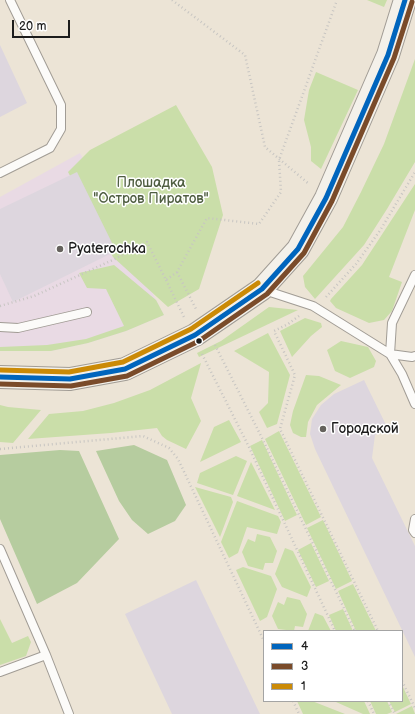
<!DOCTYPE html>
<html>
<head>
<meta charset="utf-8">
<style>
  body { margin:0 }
  #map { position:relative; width:415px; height:714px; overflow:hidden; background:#ece4d6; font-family:"Balsamiq Sans",sans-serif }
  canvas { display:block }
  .legend { position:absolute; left:263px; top:630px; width:140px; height:72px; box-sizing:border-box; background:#fff; border:1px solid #a4a4a4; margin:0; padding:5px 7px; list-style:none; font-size:12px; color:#1c1c1c }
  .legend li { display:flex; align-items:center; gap:8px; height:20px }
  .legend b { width:20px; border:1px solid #a4a4a4 }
  .scale { position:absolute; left:12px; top:20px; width:58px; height:18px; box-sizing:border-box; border:2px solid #1c1c1c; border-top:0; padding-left:5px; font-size:12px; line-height:14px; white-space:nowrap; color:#1c1c1c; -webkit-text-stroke:3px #fff; paint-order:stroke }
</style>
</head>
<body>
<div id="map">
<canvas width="415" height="714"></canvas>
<ul class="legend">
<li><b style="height:5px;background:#0065bd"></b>4</li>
<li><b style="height:5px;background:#7a4b2a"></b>3</li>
<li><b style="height:5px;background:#cb8a06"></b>1</li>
</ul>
<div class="scale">20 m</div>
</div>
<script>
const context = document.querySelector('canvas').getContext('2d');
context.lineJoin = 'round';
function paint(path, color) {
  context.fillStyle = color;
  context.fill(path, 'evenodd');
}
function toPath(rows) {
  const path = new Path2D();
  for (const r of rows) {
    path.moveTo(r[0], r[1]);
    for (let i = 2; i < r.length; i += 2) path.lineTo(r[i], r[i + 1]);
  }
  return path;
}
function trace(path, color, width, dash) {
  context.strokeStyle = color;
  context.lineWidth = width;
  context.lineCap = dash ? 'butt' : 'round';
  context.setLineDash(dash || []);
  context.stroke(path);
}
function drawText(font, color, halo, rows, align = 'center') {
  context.font = font + ' "Balsamiq Sans",sans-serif';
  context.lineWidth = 3;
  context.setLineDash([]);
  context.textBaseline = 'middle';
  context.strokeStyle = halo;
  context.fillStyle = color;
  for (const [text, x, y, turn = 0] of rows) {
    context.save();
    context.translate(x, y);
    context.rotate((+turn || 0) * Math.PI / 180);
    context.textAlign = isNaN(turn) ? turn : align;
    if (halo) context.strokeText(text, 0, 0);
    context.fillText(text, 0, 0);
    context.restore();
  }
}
const built = toPath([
  [80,153,164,315,126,331,88,343,51,351,0,351,0,197]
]);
const green = toPath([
  [367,0,387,0,384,7],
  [415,59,415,162,387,209,364,245,315,299,305,287,303,276,343,227,361,192,384,144],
  [316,72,358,90,321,169,311,161,311,147,304,120,309,90],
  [176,105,212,167,223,215,199,289,168,307,113,257,68,172,90,150],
  [415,184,415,210,389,277,402,282,392,311,384,320,369,323,336,308,330,301,331,299,362,265],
  [114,265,156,300,164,315,126,331,88,343,51,351,0,351,0,347,47,345,86,339,124,326,106,289,87,288,79,273],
  [269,307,298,310,199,357,197,353,221,341],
  [305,318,321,323,322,327,311,336,292,357,280,331],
  [268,333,290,375,277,424,267,428,259,412,268,403,269,372,234,351],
  [341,341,368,347,376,361,374,367,350,378,335,371,327,350],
  [201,363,191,398,201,421,186,449,167,440,162,436,157,428,111,433,28,439,49,414,83,411,114,403,150,390],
  [306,375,319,376,341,385,317,405,308,422,306,437,301,437,293,433,290,425,293,411],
  [0,405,8,407,41,410,13,443,0,442],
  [229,420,241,442,200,462,214,427],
  [279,431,321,517,306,525,265,439],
  [262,440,297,515,285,521,250,446],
  [236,456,247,461,233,495,197,483,200,473],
  [251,462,275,510,237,496],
  [195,487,231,497,233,502,220,537],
  [237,501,278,516,281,522,277,534,247,527,238,553,229,558,221,542],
  [323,520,352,581,336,589,307,528],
  [257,534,270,537,277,551,273,563,265,563,263,570,248,566,242,552,248,539,255,542],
  [311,543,329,581,316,587,298,550],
  [285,548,293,551,311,587,307,597,282,587,275,574],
  [243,567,271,576,277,589,267,617,260,621,236,570],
  [353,584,376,631,356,631,338,591],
  [287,597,300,600,307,614,303,627,295,626,294,631,278,629,272,616,278,602,284,605],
  [343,609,353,631,336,631,329,615],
  [315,613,323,616,331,631,308,631],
  [0,619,12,643,28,636,31,642,26,656,0,665],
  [402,685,411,704,395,712,389,701,402,701],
  [297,701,312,701,345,714,303,714],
  [336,701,364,701,370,714,363,714,336,702],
  [370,701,387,701,392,712,387,714,376,714],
  [412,706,415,714,396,714]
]);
const forest = toPath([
  [134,445,167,460,186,505,175,521,148,534,132,520,119,501,96,451],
  [60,450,79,451,119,539,77,583,37,604,0,519,0,455]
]);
const building = toPath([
  [0,45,27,103,0,117],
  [77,172,116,251,13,302,0,274,0,209],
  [364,380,388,429,375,435,372,458,415,546,415,657,315,449,310,434,312,419,321,405,334,394],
  [196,580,260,714,172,714,125,614]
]);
const path = toPath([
  [172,0,245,55,265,147,309,184],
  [177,272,196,309],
  [166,280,184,317],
  [326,297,356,264,381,229,415,172],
  [0,306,34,296,117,258,147,242,166,280,177,272,207,218,259,224,281,192,279,160,337,0],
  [299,316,288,324,274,331,295,375,280,429,378,631],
  [215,345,262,438,355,631],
  [202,354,248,445,335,631],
  [0,449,143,436,169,448,178,459,264,641],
  [402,681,415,708],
  [293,701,299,714],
  [368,701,374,714],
  [388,701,395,714]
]);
const lane = toPath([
  [0,173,50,148,61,129,61,105,10,0],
  [415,275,392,323,390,354,412,357,415,356],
  [264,290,313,306,390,354,402,374,415,404],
  [0,327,18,328,87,312],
  [415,519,413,530,415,533],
  [0,549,46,655,69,714],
  [0,672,46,655]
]);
const secondary = toPath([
  [0,377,70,379,125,369,195,335,262,289,298,249,326,198,388,55,405,0]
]);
const bus1 = toPath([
  [0,377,70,379,125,369,195,335,262,289,298,249,326,198,388,55,405,0]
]);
const bus2 = toPath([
  [0,384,71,386,127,376,199,341,267,294,304,253,332,201,394,58,412,2]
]);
const bus3 = toPath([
  [0,370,69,372,123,362,191,329,258,283]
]);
const markers = [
  [60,249,4,"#65625d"],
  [199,341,3.5,"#1c1c1c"],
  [323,429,4,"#65625d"]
];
const parkNames = [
  ["Плошадка",151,183],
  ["\"Остров Пиратов\"",151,199]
];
const poiNames = [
  ["Pyaterochka",68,249],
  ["Городской",331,429]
];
paint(built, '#e9dae4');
paint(green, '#cadea9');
paint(forest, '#b6cc9f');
paint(building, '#ddd6de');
trace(lane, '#a19c95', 10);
trace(secondary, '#a19c95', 24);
trace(path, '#c7c5c2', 2.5, [1, 3]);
trace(lane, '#fcfbf9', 8);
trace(secondary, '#f4f1ea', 22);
trace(bus1, '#0065bd', 5);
trace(bus2, '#7a4b2a', 5);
trace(bus3, '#cb8a06', 5);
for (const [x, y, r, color] of markers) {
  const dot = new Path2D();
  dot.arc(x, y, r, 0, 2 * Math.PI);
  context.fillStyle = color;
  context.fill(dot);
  trace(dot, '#fff', 1.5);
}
drawText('14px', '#4f5e41', '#fff', parkNames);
drawText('14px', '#1c1c1c', '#fff', poiNames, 'left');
</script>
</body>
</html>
